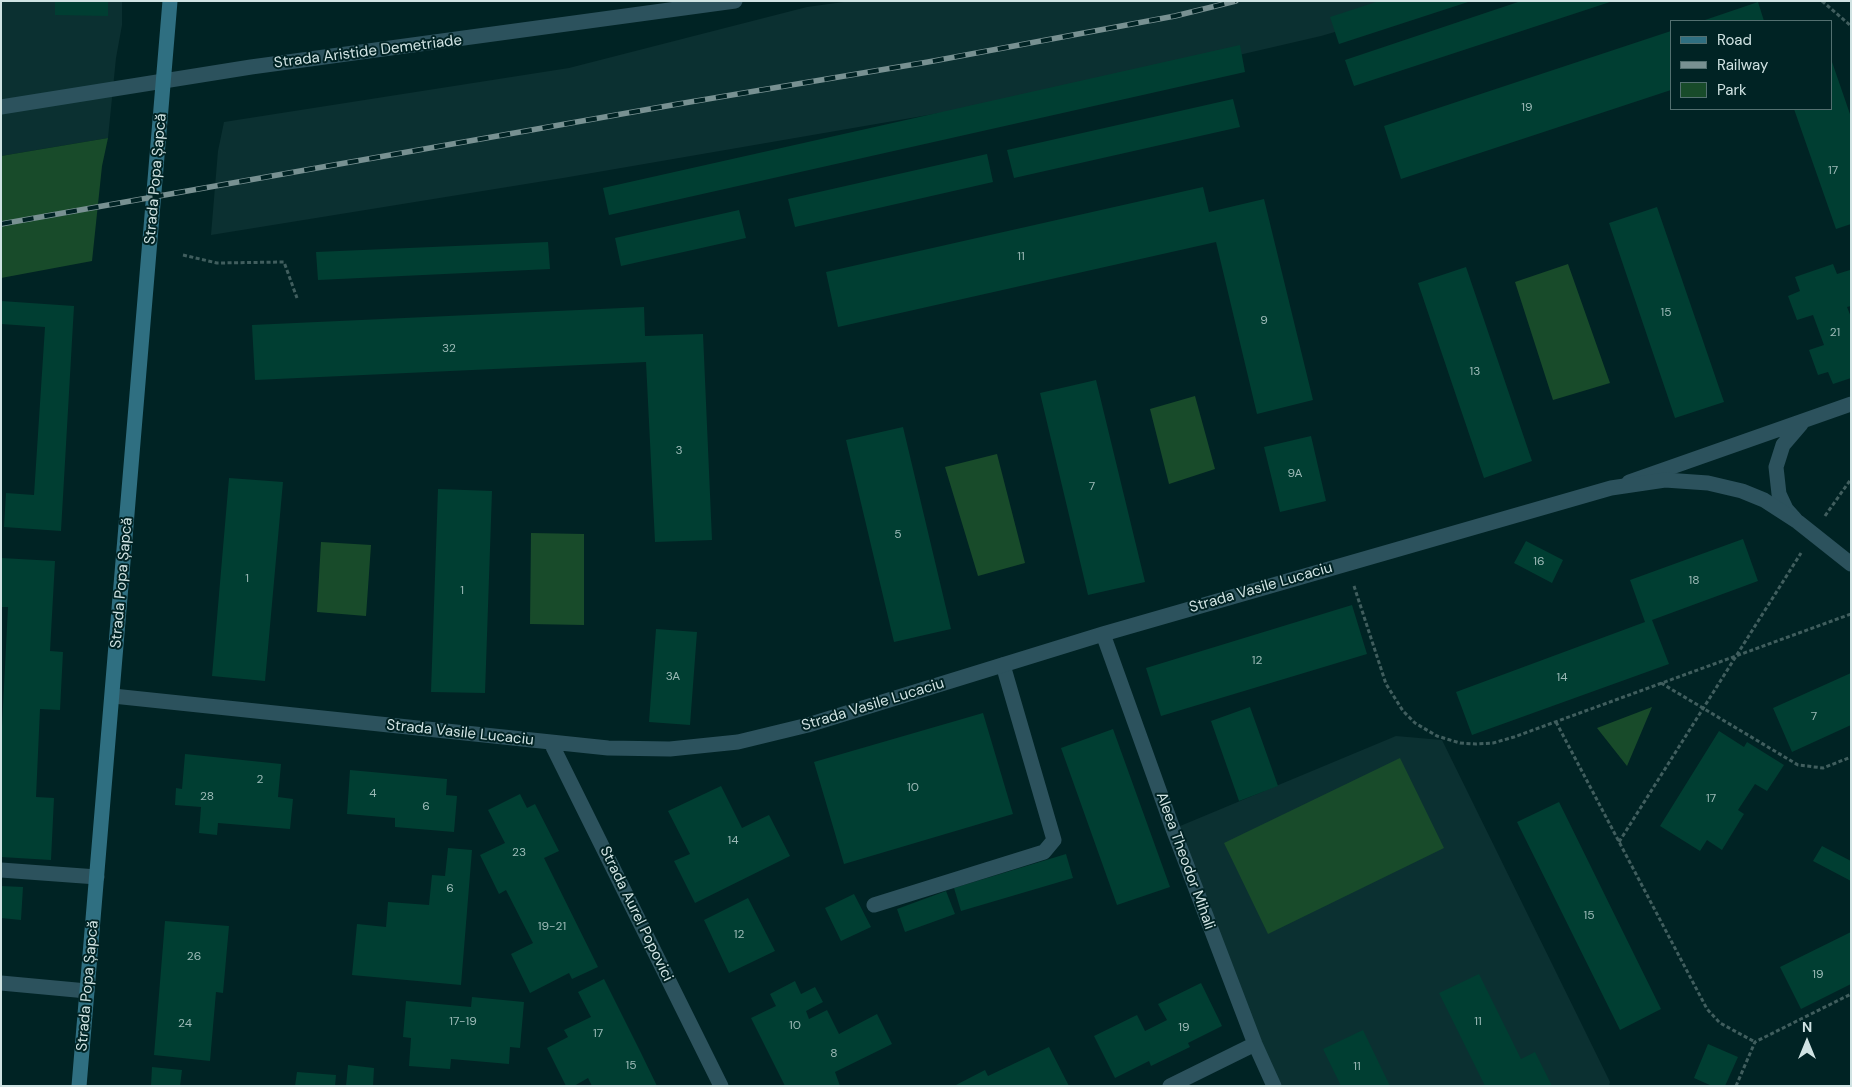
<!DOCTYPE html>
<html>
<head>
<meta charset="utf-8">
<style>
  body { margin:0 }
  #map { position:relative; width:1852px; height:1087px; overflow:hidden; background:#002324; font-family:"DM Sans",sans-serif }
  canvas { display:block }
  .frame { position:absolute; inset:0; border:2px solid #d0e3e3; pointer-events:none }
  .legend { position:absolute; left:1670px; top:20px; width:162px; height:90px; box-sizing:border-box; background:#002324; border:1px solid #537070; margin:0; padding:6px 9px; list-style:none; font-size:15px; color:#d0e3e3 }
  .legend li { display:flex; align-items:center; gap:10px; height:25px }
  .legend b { width:25px; border:1px solid #537070 }
  .north { position:absolute; left:1782px; top:1017px; width:50px; height:50px; -webkit-text-stroke:4px #002324; paint-order:stroke; rotate:0deg; font-size:14px; font-weight:700; line-height:20px; text-align:center; color:#d0e3e3 }
  .north::after { content:''; display:block; margin:auto; width:18px; height:22px; background:#d0e3e3; clip-path:polygon(50% 0,100% 100%,50% 72%,0 100%) }
</style>
</head>
<body>
<div id="map">
<canvas width="1852" height="1087"></canvas>
<div class="frame"></div>
<ul class="legend">
<li><b style="height:6px;background:#2f6f81"></b>Road</li>
<li><b style="height:6px;background:#789192"></b>Railway</li>
<li><b style="height:14px;background:#184b2a"></b>Park</li>
</ul>
<div class="north">N</div>
</div>
<script>
const context = document.querySelector('canvas').getContext('2d');
context.lineJoin = 'round';
function paint(path, color) {
  context.fillStyle = color;
  context.fill(path, 'evenodd');
}
function toPath(rows) {
  const path = new Path2D();
  for (const r of rows) {
    path.moveTo(r[0], r[1]);
    for (let i = 2; i < r.length; i += 2) path.lineTo(r[i], r[i + 1]);
  }
  return path;
}
function trace(path, color, width, dash) {
  context.strokeStyle = color;
  context.lineWidth = width;
  context.lineCap = dash ? 'butt' : 'round';
  context.setLineDash(dash || []);
  context.stroke(path);
}
function drawText(font, color, halo, rows, align = 'center') {
  context.font = font + ' "DM Sans",sans-serif';
  context.lineWidth = 4;
  context.setLineDash([]);
  context.textBaseline = 'middle';
  context.strokeStyle = halo;
  context.fillStyle = color;
  for (const [text, x, y, turn = 0] of rows) {
    context.save();
    context.translate(x, y);
    context.rotate((+turn || 0) * Math.PI / 180);
    context.textAlign = isNaN(turn) ? turn : align;
    if (halo) context.strokeText(text, 0, 0);
    context.fillText(text, 0, 0);
    context.restore();
  }
}
const built = toPath([
  [1,1,122,1,122,25,116,58,108,138,1,156],
  [851,1,1441,1,1321,36,1200,64,940,113,563,178,211,235,218,151,224,122,569,68,807,7],
  [1396,736,1442,740,1610,1082,1609,1086,1274,1086,1173,829]
]);
const green = toPath([
  [108,138,102,166,92,261,1,278,1,156],
  [1568,264,1610,383,1553,400,1515,282],
  [1195,396,1215,469,1169,484,1150,409],
  [997,454,1025,563,978,576,945,467],
  [531,533,584,534,584,625,530,624],
  [321,542,371,545,366,616,317,612],
  [1652,707,1627,766,1597,728],
  [1400,758,1444,848,1268,934,1224,843]
]);
const building = toPath([
  [55,1,108,1,108,16,55,15],
  [1379,1,1468,1,1468,2,1339,44,1330,17],
  [1521,1,1610,2,1354,86,1345,60],
  [1758,2,1764,21,1702,21],
  [1671,31,1671,90,1401,179,1384,126],
  [1240,45,1245,72,609,215,603,188],
  [1831,59,1851,117,1851,224,1836,229,1794,109,1831,109],
  [1233,99,1240,127,1014,178,1007,150],
  [987,154,993,182,795,227,788,199],
  [1203,187,1209,212,1264,199,1313,400,1257,414,1216,242,838,327,826,272],
  [1657,207,1724,402,1675,418,1609,223],
  [739,210,746,238,621,266,615,238],
  [548,242,550,269,318,280,316,252],
  [1833,264,1837,274,1850,270,1851,272,1851,306,1847,307,1851,317,1851,378,1833,384,1828,372,1818,375,1809,350,1824,345,1813,315,1797,320,1788,296,1800,291,1795,277],
  [1466,267,1532,461,1484,478,1418,283],
  [1,301,74,306,61,531,4,527,6,493,34,495,45,327,1,324],
  [644,307,645,336,703,334,712,540,655,542,646,362,255,380,252,325],
  [1096,380,1145,582,1088,595,1040,393],
  [903,427,951,629,894,642,846,440],
  [1311,436,1326,501,1280,512,1264,447],
  [229,478,283,482,265,681,212,676],
  [438,489,492,491,485,693,431,692],
  [1743,539,1758,581,1652,620,1669,664,1472,735,1456,692,1645,622,1630,580],
  [1526,541,1563,560,1552,583,1514,563],
  [1,558,55,561,50,651,63,652,60,710,40,709,36,797,54,798,51,860,1,857,1,746,8,607,1,607],
  [1352,605,1367,654,1161,716,1146,668],
  [656,629,697,632,690,725,649,722],
  [1851,673,1851,725,1792,752,1773,708],
  [1250,707,1278,786,1239,801,1211,721],
  [983,713,1013,814,844,864,814,762],
  [1113,729,1170,887,1117,905,1061,748],
  [1719,731,1744,747,1747,742,1784,765,1767,791,1755,784,1738,810,1744,814,1722,850,1707,840,1700,851,1660,826],
  [185,754,281,764,278,797,293,799,290,829,218,823,217,835,199,833,201,807,175,805,176,788,182,789],
  [350,770,447,779,446,795,457,796,454,832,395,827,395,818,347,814],
  [721,786,742,828,769,815,790,856,695,903,674,861,690,854,668,811],
  [520,794,527,808,535,804,559,851,544,858,598,967,572,979,569,973,530,993,511,954,533,943,506,890,499,894,480,855,505,843,488,810],
  [1559,802,1661,1009,1620,1030,1517,822],
  [1822,846,1851,861,1851,881,1813,861],
  [448,848,472,850,461,985,352,975,357,924,386,927,388,902,429,905,432,875,445,876],
  [1066,854,1073,878,961,911,954,888],
  [1,886,23,887,21,920,1,918],
  [946,891,955,914,905,932,897,909],
  [854,894,871,927,841,941,825,908],
  [748,898,775,951,729,973,704,920],
  [165,921,229,926,223,993,216,992,210,1061,154,1055],
  [1851,932,1851,984,1801,1009,1780,967],
  [1479,974,1521,1059,1535,1052,1552,1086,1485,1086,1439,993],
  [604,979,641,1053,657,1086,592,1086,588,1078,574,1086,566,1086,547,1048,568,1037,564,1030,591,1017,578,992],
  [795,981,801,994,815,987,823,1002,806,1011,809,1019,827,1010,839,1034,877,1014,892,1044,835,1072,840,1086,785,1086,751,1018,776,1006,770,994],
  [1201,983,1222,1026,1188,1043,1190,1047,1151,1066,1149,1061,1115,1078,1094,1036,1137,1015,1145,1031,1167,1020,1158,1004],
  [472,997,524,1002,520,1048,510,1047,509,1064,451,1059,450,1069,409,1066,411,1038,403,1037,406,1001,471,1007],
  [1363,1030,1390,1086,1341,1086,1323,1049],
  [1708,1044,1738,1057,1725,1086,1712,1086,1694,1078],
  [1049,1047,1069,1086,954,1086,985,1070,988,1076],
  [348,1065,374,1068,373,1086,346,1086],
  [152,1067,182,1070,180,1086,151,1086],
  [297,1072,336,1075,335,1086,295,1086]
]);
const path = toPath([
  [1822,1,1851,26],
  [183,255,217,263,284,262,297,298],
  [1825,516,1851,479],
  [1354,586,1386,684,1403,711,1415,723,1437,736,1460,743,1476,744,1493,743,1514,737,1851,614],
  [1661,683,1798,765,1823,768,1851,757],
  [1556,722,1707,1009,1720,1023,1755,1042],
  [1619,842,1801,553],
  [1736,1086,1755,1042,1851,994]
]);
const service = toPath([
  [1629,482,1851,404],
  [1795,519,1786,509,1779,494,1776,467,1783,445,1801,424],
  [1,870,97,877],
  [874,905,1044,852,1054,840,1003,665],
  [1,983,87,991]
]);
const minor = toPath([
  [1,107,251,67,735,1],
  [1103,634,1173,829,1255,1044,1274,1086],
  [113,696,608,748,670,749,738,742,808,725,1103,634,1611,488,1665,480,1708,483,1742,491,1764,500,1798,522,1851,564],
  [551,743,721,1086],
  [1170,1086,1255,1044]
]);
const secondary = toPath([
  [79,1086,170,1]
]);
const rail = toPath([
  [1,224,678,104,928,62,1175,16,1236,1]
]);
const numberNames = [
  ["19",1527,108],
  ["17",1833,171],
  ["11",1021,257],
  ["15",1666,313],
  ["9",1264,321],
  ["21",1835,333],
  ["32",449,349],
  ["13",1475,372],
  ["3",679,451],
  ["9A",1295,474],
  ["7",1092,487],
  ["5",898,535],
  ["16",1539,562],
  ["1",247,579],
  ["18",1694,581],
  ["1",462,591],
  ["12",1257,661],
  ["3A",673,677],
  ["14",1562,678],
  ["7",1814,717],
  ["2",260,780],
  ["10",913,788],
  ["4",373,794],
  ["28",207,797],
  ["17",1711,799],
  ["6",426,807],
  ["14",733,841],
  ["23",519,853],
  ["6",450,889],
  ["15",1589,916],
  ["19-21",552,927],
  ["12",739,935],
  ["26",194,957],
  ["19",1818,975],
  ["17-19",463,1022],
  ["11",1478,1022],
  ["24",185,1024],
  ["10",795,1026],
  ["19",1184,1028],
  ["17",598,1034],
  ["8",834,1054],
  ["15",631,1066],
  ["11",1357,1067]
];
const streetNames = [
  ["Strada Aristide Demetriade",368,52,-7],
  ["Strada Popa Șapcă",156,179,-85],
  ["Strada Popa Șapcă",122,583,-85],
  ["Strada Vasile Lucaciu",1261,588,-16],
  ["Strada Vasile Lucaciu",873,705,-17],
  ["Strada Vasile Lucaciu",460,733,6],
  ["Aleea Theodor Mihali",1185,861,70],
  ["Strada Aurel Popovici",636,914,64],
  ["Strada Popa Șapcă",88,986,-85]
];
paint(built, '#0b3031');
paint(green, '#184b2a');
paint(building, '#003e32');
trace(path, '#405e5e', 3, [4, 2.5]);
trace(service, '#2c525d', 15);
trace(minor, '#2c525d', 15);
trace(secondary, '#2f6f81', 15);
trace(rail, '#789192', 5.5);
trace(rail, '#002324', 4, [11]);
drawText('12px', '#9cbab7', null, numberNames);
drawText('15px', '#d0e3e3', '#002324', streetNames);
</script>
</body>
</html>
